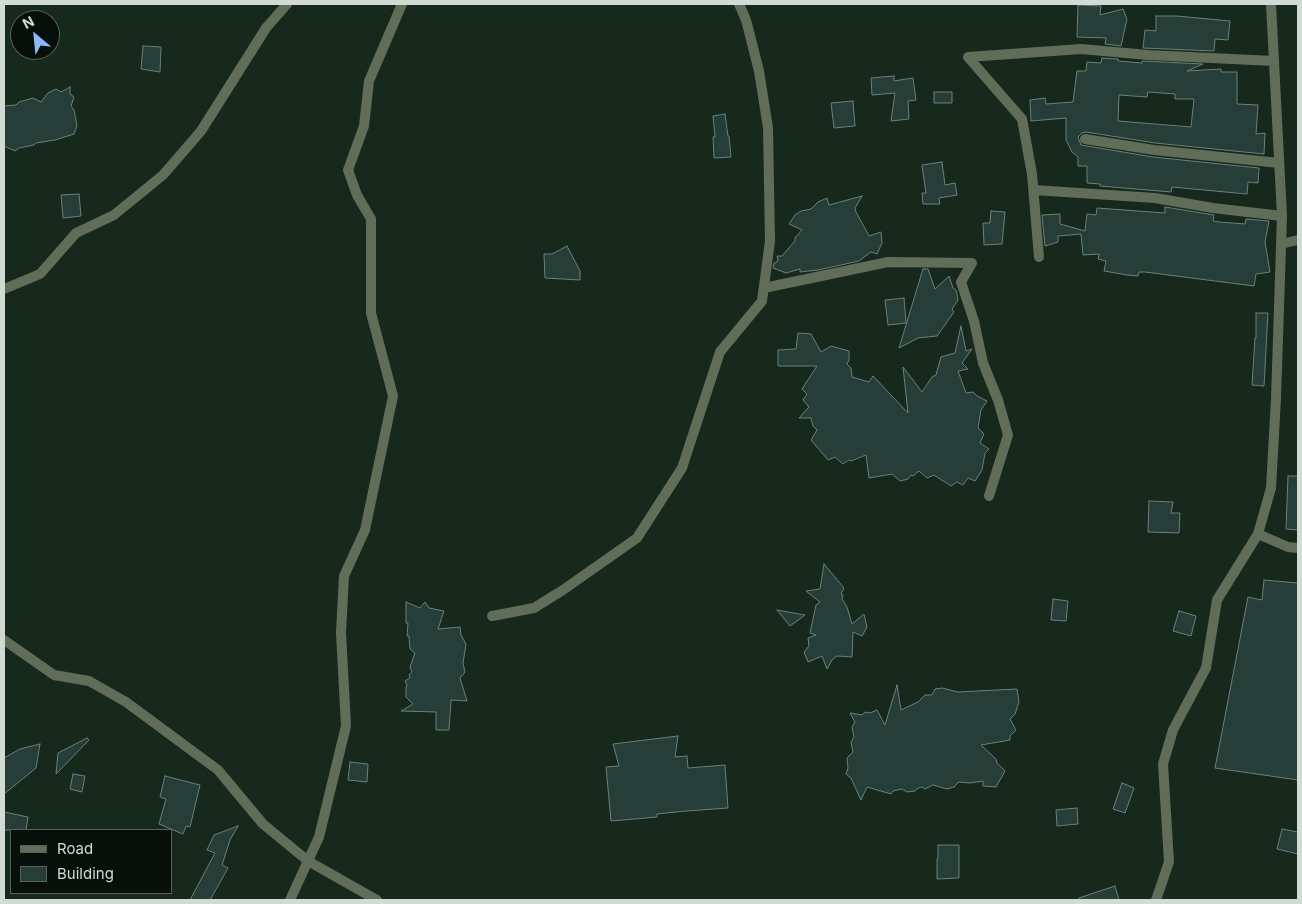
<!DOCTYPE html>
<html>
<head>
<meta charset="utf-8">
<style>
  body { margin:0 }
  #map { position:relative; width:1302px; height:904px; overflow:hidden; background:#17281d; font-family:Inter,sans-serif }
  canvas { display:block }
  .frame { position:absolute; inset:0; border:5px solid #d0dbd3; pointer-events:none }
  .legend { position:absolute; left:10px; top:829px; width:162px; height:65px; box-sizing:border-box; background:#080f0a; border:1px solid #58615a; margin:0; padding:6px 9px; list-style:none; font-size:15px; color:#d0dbd3 }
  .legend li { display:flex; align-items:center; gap:10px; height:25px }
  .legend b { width:25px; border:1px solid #58615a }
  .north { position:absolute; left:10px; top:10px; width:50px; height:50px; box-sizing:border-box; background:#080f0a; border:1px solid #58615a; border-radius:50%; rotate:332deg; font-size:14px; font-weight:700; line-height:20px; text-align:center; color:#d0dbd3 }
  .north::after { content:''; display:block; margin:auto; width:18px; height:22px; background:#89bafc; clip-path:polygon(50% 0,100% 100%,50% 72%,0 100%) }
</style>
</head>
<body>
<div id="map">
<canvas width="1302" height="904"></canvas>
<div class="frame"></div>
<ul class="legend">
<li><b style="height:6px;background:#606e59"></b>Road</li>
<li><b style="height:14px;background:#263e37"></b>Building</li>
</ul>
<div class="north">N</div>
</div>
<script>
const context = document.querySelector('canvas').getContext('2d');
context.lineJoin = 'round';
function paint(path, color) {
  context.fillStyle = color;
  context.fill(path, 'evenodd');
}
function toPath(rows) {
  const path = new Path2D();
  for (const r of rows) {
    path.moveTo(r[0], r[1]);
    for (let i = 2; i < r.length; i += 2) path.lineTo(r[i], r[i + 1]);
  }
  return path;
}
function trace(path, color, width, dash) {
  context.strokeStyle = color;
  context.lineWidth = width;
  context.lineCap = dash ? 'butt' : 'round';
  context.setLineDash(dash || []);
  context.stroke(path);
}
const building = toPath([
  [1078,5,1101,6,1100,15,1123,9,1127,19,1121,46,1105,44,1106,38,1077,37,1078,5],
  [1156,16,1177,16,1230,21,1228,40,1215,39,1214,51,1143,48,1145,30,1156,31,1156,16],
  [143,46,161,47,160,72,141,69,143,46],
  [1102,58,1118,59,1118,61,1142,63,1142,61,1203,64,1187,71,1221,69,1221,72,1237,72,1237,104,1258,105,1256,134,1265,133,1264,154,1155,143,1086,132,1082,133,1078,137,1081,145,1153,157,1259,168,1258,183,1248,182,1247,194,1172,187,1171,192,1100,186,1100,184,1087,183,1087,166,1078,166,1078,157,1072,152,1066,140,1066,118,1031,121,1030,100,1045,98,1046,104,1073,102,1077,71,1086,71,1087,62,1101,63,1102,58],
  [1148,92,1175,94,1175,99,1194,99,1191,127,1118,121,1119,95,1147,97,1148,92],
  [894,76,894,81,913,78,916,100,908,101,909,119,891,121,895,93,872,95,871,78,894,76],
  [70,87,70,94,74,97,71,106,74,110,77,126,74,134,55,140,36,143,34,145,19,148,15,151,4,146,4,106,16,105,19,102,33,98,41,102,48,93,56,89,61,92,70,87],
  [934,92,952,92,952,103,934,103,934,92],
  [853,101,855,126,834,128,831,103,853,101],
  [725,114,728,136,729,136,731,157,714,158,713,137,715,137,713,116,725,114],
  [942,162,945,185,955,183,957,195,939,198,940,204,923,204,922,193,926,193,922,165,942,162],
  [79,194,81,216,63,218,61,195,79,194],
  [862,196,855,208,856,212,869,236,881,232,882,243,877,254,871,252,859,261,818,270,800,272,800,269,786,273,773,268,774,263,778,261,777,256,782,256,795,241,795,238,802,230,789,224,795,215,801,211,811,209,818,202,827,198,829,205,862,196],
  [1165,207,1214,215,1213,221,1219,222,1245,224,1246,219,1269,221,1265,242,1270,272,1256,274,1254,286,1145,272,1139,272,1138,276,1127,275,1104,271,1106,261,1098,259,1099,254,1083,255,1081,234,1058,236,1058,242,1045,246,1042,215,1060,214,1060,224,1085,231,1087,214,1096,215,1097,208,1165,213,1165,207],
  [991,211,1005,212,1002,244,984,245,983,223,990,223,991,211],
  [567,246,580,271,580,280,545,278,544,254,552,254,567,246],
  [923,269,928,269,935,289,949,276,953,288,956,290,958,300,952,309,954,312,937,336,918,338,899,348,923,269],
  [904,298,906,323,888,325,885,300,904,298],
  [1256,313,1268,313,1264,386,1252,385,1255,338,1256,338,1256,313],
  [961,326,966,351,972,349,962,363,968,369,958,371,966,393,973,392,977,396,987,401,981,410,978,428,984,434,980,443,989,449,985,453,982,470,975,481,968,478,963,485,957,482,951,486,934,475,927,478,919,471,913,476,911,475,908,479,900,481,892,474,869,478,866,455,851,461,849,460,843,464,835,457,828,460,811,440,817,430,813,426,811,418,799,418,809,407,803,400,807,394,802,389,817,366,778,366,778,350,796,349,798,333,811,334,821,352,831,346,849,351,849,360,847,364,851,368,852,377,869,382,873,376,908,413,903,367,922,392,932,377,936,375,941,357,955,353,961,326],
  [1288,476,1298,476,1298,530,1286,529,1288,476],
  [1149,501,1173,502,1171,513,1180,513,1179,533,1148,532,1149,501],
  [824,564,844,588,841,594,843,595,842,599,847,607,852,624,864,614,867,627,862,636,853,632,852,657,837,656,832,660,827,669,822,656,808,662,804,652,809,646,808,638,816,635,810,633,816,605,820,602,806,591,820,589,824,564],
  [1264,580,1298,583,1298,780,1215,768,1248,597,1262,600,1264,580],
  [1053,599,1068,601,1066,621,1051,620,1053,599],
  [406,602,420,608,425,602,429,608,444,611,438,629,460,627,461,635,466,644,463,663,465,672,460,678,467,701,451,700,449,730,436,730,436,712,401,711,413,704,406,697,406,688,407,685,405,681,410,678,409,675,412,672,410,667,415,653,410,649,409,636,407,636,408,623,406,623,406,602],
  [777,610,805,615,790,626,777,610],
  [1179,611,1196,616,1191,636,1173,631,1179,611],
  [897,685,901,710,918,702,925,695,932,695,935,689,942,688,958,692,1017,689,1019,702,1015,714,1010,719,1016,730,1010,736,1010,740,981,745,996,759,997,763,1005,771,996,787,983,786,983,781,970,783,959,782,954,787,947,789,933,785,925,789,922,787,918,788,915,791,907,792,902,789,893,791,891,794,867,787,861,800,851,778,846,774,848,768,847,758,853,752,851,742,854,737,852,727,855,722,850,713,862,715,865,712,870,713,877,710,885,725,897,685],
  [678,736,675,757,687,756,688,768,725,765,728,808,686,811,657,814,657,817,611,821,606,767,619,766,613,744,678,736],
  [87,738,89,740,56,774,58,753,87,738],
  [40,744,36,768,4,794,4,758,20,749,40,744],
  [350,762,368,764,367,782,348,780,350,762],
  [73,774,85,776,82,792,70,789,73,774],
  [165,776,200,785,190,827,186,826,183,834,159,824,166,799,160,797,165,776],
  [1122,783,1134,788,1125,813,1113,809,1122,783],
  [1077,808,1078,824,1057,826,1056,810,1077,808],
  [4,812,28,817,26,830,4,830,4,812],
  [238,826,230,840,222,865,228,868,210,900,190,900,215,853,207,850,214,835,238,826],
  [1282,829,1298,832,1298,854,1277,849,1282,829],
  [938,845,959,845,959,878,937,879,937,859,938,859,938,845],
  [1115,886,1119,900,1079,900,1079,898,1115,886]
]);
const minor = toPath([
  [968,57,1081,49,1148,55,1274,61],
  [968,57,1022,119,1032,174,1039,257],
  [1085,139,1154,150,1279,163],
  [1034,190,1155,198,1213,208,1282,216],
  [1281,244,1298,240],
  [764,288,888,262,972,263,961,282,974,321,983,363,998,400,1008,435,989,496],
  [4,289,40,274,76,233,114,215,163,175,201,131,266,28,287,4],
  [492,616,534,608,563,590,637,538,682,468,720,352,762,301,770,241,768,128,759,71,746,20,739,4],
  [4,640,54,675,89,681,126,702,218,770,263,824,308,861,377,900],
  [290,900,319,837,346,726,341,633,344,576,365,530,393,396,371,313,371,219,357,195,348,170,364,126,369,81,402,4],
  [1156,900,1169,862,1163,764,1173,730,1206,668,1217,600,1258,534,1271,488,1276,399,1282,216,1271,4]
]);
const tertiary = toPath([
  [1258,534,1288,547,1298,548]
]);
paint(building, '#263e37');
trace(building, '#69827b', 1);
trace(minor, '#606e59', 10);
trace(tertiary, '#606e59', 10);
</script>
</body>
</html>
